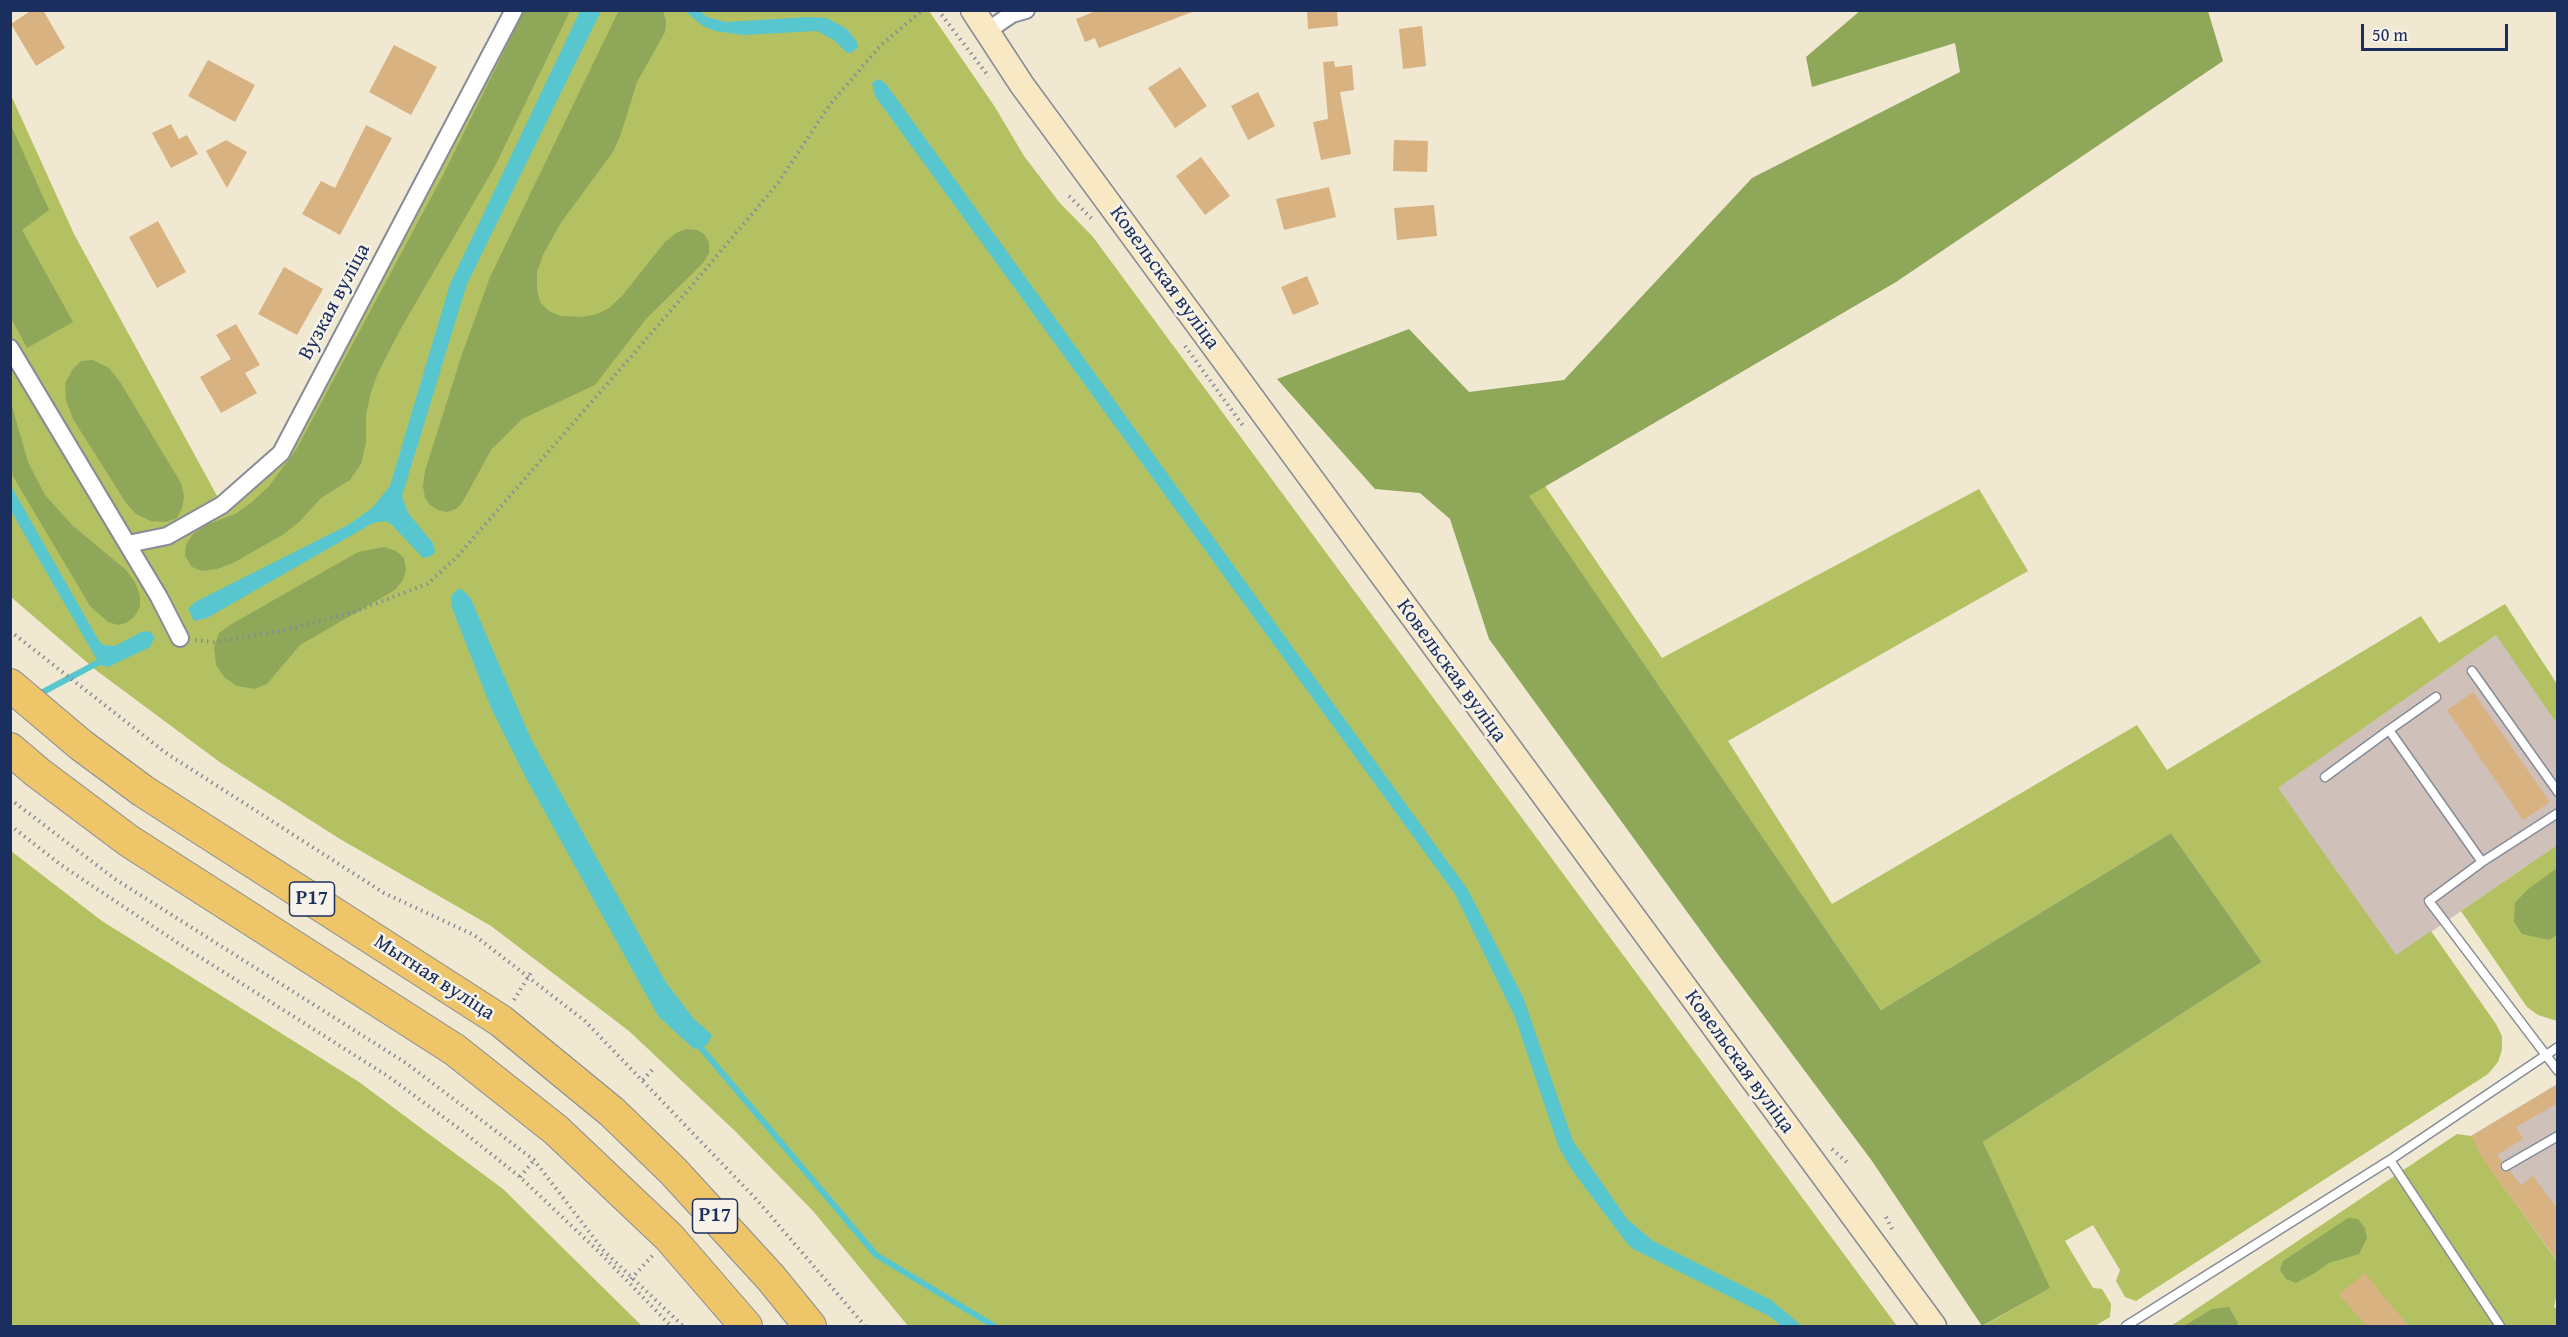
<!DOCTYPE html>
<html>
<head>
<meta charset="utf-8">
<style>
  body { margin:0 }
  #map { position:relative; width:2568px; height:1337px; overflow:hidden; background:#f0e8d0; font-family:"Gentium Book Plus",serif }
  canvas { display:block }
  .frame { position:absolute; inset:0; border:12px solid #1b2f5e; pointer-events:none }
  .scale { position:absolute; left:2361px; top:24px; width:147px; height:27px; box-sizing:border-box; border:3px solid #1b2f5e; border-top:0; padding-left:8px; font-size:18px; line-height:21px; white-space:nowrap; color:#1b2f5e; -webkit-text-stroke:4px #f7f3e8; paint-order:stroke }
</style>
</head>
<body>
<div id="map">
<canvas width="2568" height="1337"></canvas>
<div class="frame"></div>
<div class="scale">50 m</div>
</div>
<script>
const context = document.querySelector('canvas').getContext('2d');
context.lineJoin = 'round';
function paint(path, color) {
  context.fillStyle = color;
  context.fill(path, 'evenodd');
}
function toPath(rows) {
  const path = new Path2D();
  for (const r of rows) {
    path.moveTo(r[0], r[1]);
    for (let i = 2; i < r.length; i += 2) path.lineTo(r[i], r[i + 1]);
  }
  return path;
}
function trace(path, color, width, dash) {
  context.strokeStyle = color;
  context.lineWidth = width;
  context.lineCap = dash ? 'butt' : 'round';
  context.setLineDash(dash || []);
  context.stroke(path);
}
function drawText(font, color, halo, rows, align = 'center') {
  context.font = font + ' "Gentium Book Plus",serif';
  context.lineWidth = 5;
  context.setLineDash([]);
  context.textBaseline = 'middle';
  context.strokeStyle = halo;
  context.fillStyle = color;
  for (const [text, x, y, turn = 0] of rows) {
    context.save();
    context.translate(x, y);
    context.rotate((+turn || 0) * Math.PI / 180);
    context.textAlign = isNaN(turn) ? turn : align;
    if (halo) context.strokeText(text, 0, 0);
    context.fillText(text, 0, 0);
    context.restore();
  }
}
const industrial = toPath([
  [2497,634,2557,724,2557,845,2396,956,2277,788],
  [2557,1084,2557,1261,2500,1182,2471,1136]
]);
const green = toPath([
  [514,11,929,11,995,107,1024,156,1059,202,1093,237,1897,1326,908,1326,813,1211,736,1132,629,1031,491,926,340,839,221,763,97,671,11,597,10,93,74,234,222,505,281,453],
  [1545,486,1662,658,1979,489,2028,571,1728,741,1832,904,2137,725,2167,770,2421,616,2439,643,2505,604,2557,684,2557,724,2496,635,2278,788,2396,955,2431,931,2496,1024,2502,1036,2502,1050,2498,1062,2488,1074,2136,1301,2125,1297,2116,1281,2120,1270,2093,1225,2065,1241,2093,1288,2102,1289,2111,1304,2110,1317,2095,1326,1983,1326,2049,1288,1983,1142,2262,962,2171,833,1881,1010,1528,495],
  [2557,845,2557,1021,2538,1015,2527,1007,2461,911],
  [11,851,102,921,359,1082,503,1189,642,1326,11,1326],
  [2457,1134,2471,1136,2500,1182,2557,1261,2557,1294,2554,1307,2557,1309,2557,1326,2171,1326]
]);
const forest = toPath([
  [619,10,663,11,666,21,665,32,637,82,621,134,613,152,560,224,543,255,537,272,537,289,540,302,549,311,561,316,582,317,597,314,609,308,622,296,665,242,676,233,686,229,697,230,704,234,709,242,709,253,703,263,646,319,595,385,522,419,491,450,462,503,456,509,447,512,438,510,430,505,425,498,423,486,425,471,461,357,490,277],
  [1861,10,2208,11,2223,61,1896,282,1529,496,1881,1010,2171,833,2262,962,1983,1142,2050,1288,1982,1326,1872,1161,1722,960,1489,639,1450,519,1420,493,1375,489,1277,379,1409,329,1469,392,1564,380,1752,178,1960,72,1955,43,1812,87,1806,57],
  [524,11,570,11,495,166,400,330,378,373,371,392,366,415,366,443,361,464,350,480,321,498,299,522,284,534,233,563,217,569,202,571,192,567,185,556,186,545,193,534,206,525,235,514,252,502,269,486,296,450,442,177],
  [11,125,49,210,22,230,73,322,27,348,11,318],
  [93,360,109,368,120,382,181,483,184,496,182,508,177,518,166,522,151,521,136,514,126,503,73,419,66,400,65,383,73,369,81,361],
  [10,399,28,462,45,495,73,526,126,570,135,582,140,596,140,607,134,617,126,623,118,625,108,622,90,606,11,473],
  [384,547,396,551,404,558,406,569,403,580,395,590,300,645,267,684,254,689,237,686,224,677,216,665,214,647,219,633,230,625,358,552],
  [2557,868,2557,935,2549,940,2522,934,2514,922,2515,903,2527,890],
  [2348,1218,2358,1219,2365,1228,2367,1238,2359,1254,2329,1263,2315,1273,2296,1283,2286,1279,2280,1270,2283,1261],
  [2229,1307,2238,1323,2237,1326,2184,1326,2212,1309]
]);
const water = toPath([
  [580,11,601,11,467,284,402,496,408,513,433,543,435,552,431,556,423,558,391,524,385,521,373,523,207,618,194,621,188,609,195,602,348,525,372,508,390,486,450,284],
  [685,11,700,11,707,17,726,22,809,17,827,18,847,29,857,42,858,47,851,53,846,52,834,40,817,31,743,35,715,31,703,26],
  [879,79,886,84,1468,890,1523,997,1573,1141,1627,1219,1653,1241,1771,1300,1802,1326,1782,1326,1769,1316,1633,1249,1626,1242,1574,1173,1559,1148,1515,1017,1455,894,875,96,872,83],
  [11,486,99,641,103,645,115,646,141,632,149,631,155,637,150,647,108,667,100,665,11,511],
  [458,589,463,590,471,599,531,739,665,981,694,1019,712,1035,707,1045,694,1049,658,1016,526,778,491,708,451,605,452,595]
]);
const stream = toPath([
  [43,692,103,660],
  [696,1042,876,1255,994,1326]
]);
const building = toPath([
  [32,10,43,10,65,48,36,66,11,24],
  [1098,10,1191,10,1192,12,1099,48,1095,38,1085,42,1076,19],
  [1307,10,1337,10,1338,26,1308,29],
  [1422,26,1426,66,1403,69,1399,29],
  [394,45,437,67,411,115,369,92],
  [208,60,255,85,235,122,188,96],
  [1334,61,1335,67,1352,65,1354,90,1340,92,1351,154,1321,160,1313,122,1328,119,1323,62],
  [1180,67,1207,106,1175,128,1148,88],
  [1258,92,1275,126,1248,140,1231,106],
  [171,124,179,139,187,135,198,154,171,168,152,133],
  [366,125,392,138,340,235,302,214,321,181,335,188],
  [226,140,247,152,227,188,206,151],
  [1394,140,1428,141,1427,172,1393,171],
  [1201,157,1230,196,1205,215,1176,176],
  [1329,187,1336,217,1284,230,1276,199],
  [1434,205,1437,236,1397,240,1394,208],
  [158,221,186,272,157,288,129,237],
  [284,267,323,289,297,335,258,314],
  [1307,276,1319,304,1293,315,1281,287],
  [236,324,260,365,245,373,257,393,221,413,200,377,231,359,216,335],
  [2473,692,2550,802,2523,820,2447,710],
  [2558,1084,2558,1103,2516,1127,2523,1139,2497,1155,2502,1161,2500,1167,2502,1171,2510,1171,2521,1185,2533,1176,2558,1209,2558,1261,2482,1158,2471,1136],
  [2365,1273,2383,1296,2409,1326,2366,1326,2339,1294]
]);
const path = toPath([
  [938,10,989,77],
  [1069,196,1092,219],
  [1185,346,1244,427],
  [10,631,166,753,384,893,474,935,585,1021,757,1200,865,1326],
  [195,640,214,642,285,630,354,612,427,584,456,558,668,314,778,183,831,103,882,44,923,10],
  [10,799,115,879,406,1063,534,1160,604,1251,683,1326],
  [10,825,61,865,184,947,389,1077,461,1130,520,1177,598,1251,671,1326],
  [514,1000,532,971],
  [643,1080,653,1069],
  [1832,1149,1849,1164],
  [520,1177,534,1160],
  [1886,1217,1892,1229],
  [631,1279,653,1255]
]);
const lane = toPath([
  [2472,671,2558,792],
  [2389,730,2436,697],
  [2325,777,2389,730,2482,862],
  [2558,813,2482,862,2429,901,2558,1071],
  [2390,1160,2500,1326],
  [2506,1166,2558,1136],
  [2126,1326,2390,1160,2558,1047]
]);
const street = toPath([
  [987,31,1012,14,1026,10],
  [10,348,159,597,180,638],
  [128,544,167,536,222,505,281,453,514,10]
]);
const secondary = toPath([
  [973,10,1022,85,1934,1326]
]);
const highway = toPath([
  [10,685,81,745,143,791,501,1021,612,1112,673,1171,771,1278,810,1326],
  [10,749,37,772,129,841,455,1050,556,1130,669,1237,746,1326]
]);
const shields = [
  [312,899,45],
  [715,1216,45]
];
const shieldNames = [
  ["Р17",312,899],
  ["Р17",715,1216]
];
const streetNames = [
  ["Ковельская вуліца",1164,278,54],
  ["Вузкая вуліца",335,302,-62],
  ["Ковельская вуліца",1451,671,54],
  ["Мытная вуліца",434,978,33],
  ["Ковельская вуліца",1739,1062,54]
];
paint(industrial, '#cfc0ba');
paint(green, '#b4c163');
paint(forest, '#8fa759');
paint(water, '#58c6ce');
trace(stream, '#58c6ce', 6);
paint(building, '#d9b282');
trace(lane, '#868c97', 11);
trace(street, '#868c97', 20);
trace(secondary, '#868c97', 27);
trace(highway, '#868c97', 34);
trace(path, '#868c97', 4, [1.5, 4.5]);
trace(lane, '#fff', 8);
trace(street, '#fff', 16);
trace(secondary, '#f8e8c3', 24);
trace(highway, '#eec569', 32);
for (const [x, y, w] of shields) {
  const box = new Path2D();
  box.roundRect(x - w / 2, y - 17, w, 34, 4.5);
  context.fillStyle = '#f7f3e8';
  context.fill(box);
  trace(box, '#1b2f5e', 1.5);
}
drawText('bold 20px', '#1b2f5e', null, shieldNames);
drawText('21px', '#1b2f5e', '#f7f3e8', streetNames);
</script>
</body>
</html>
